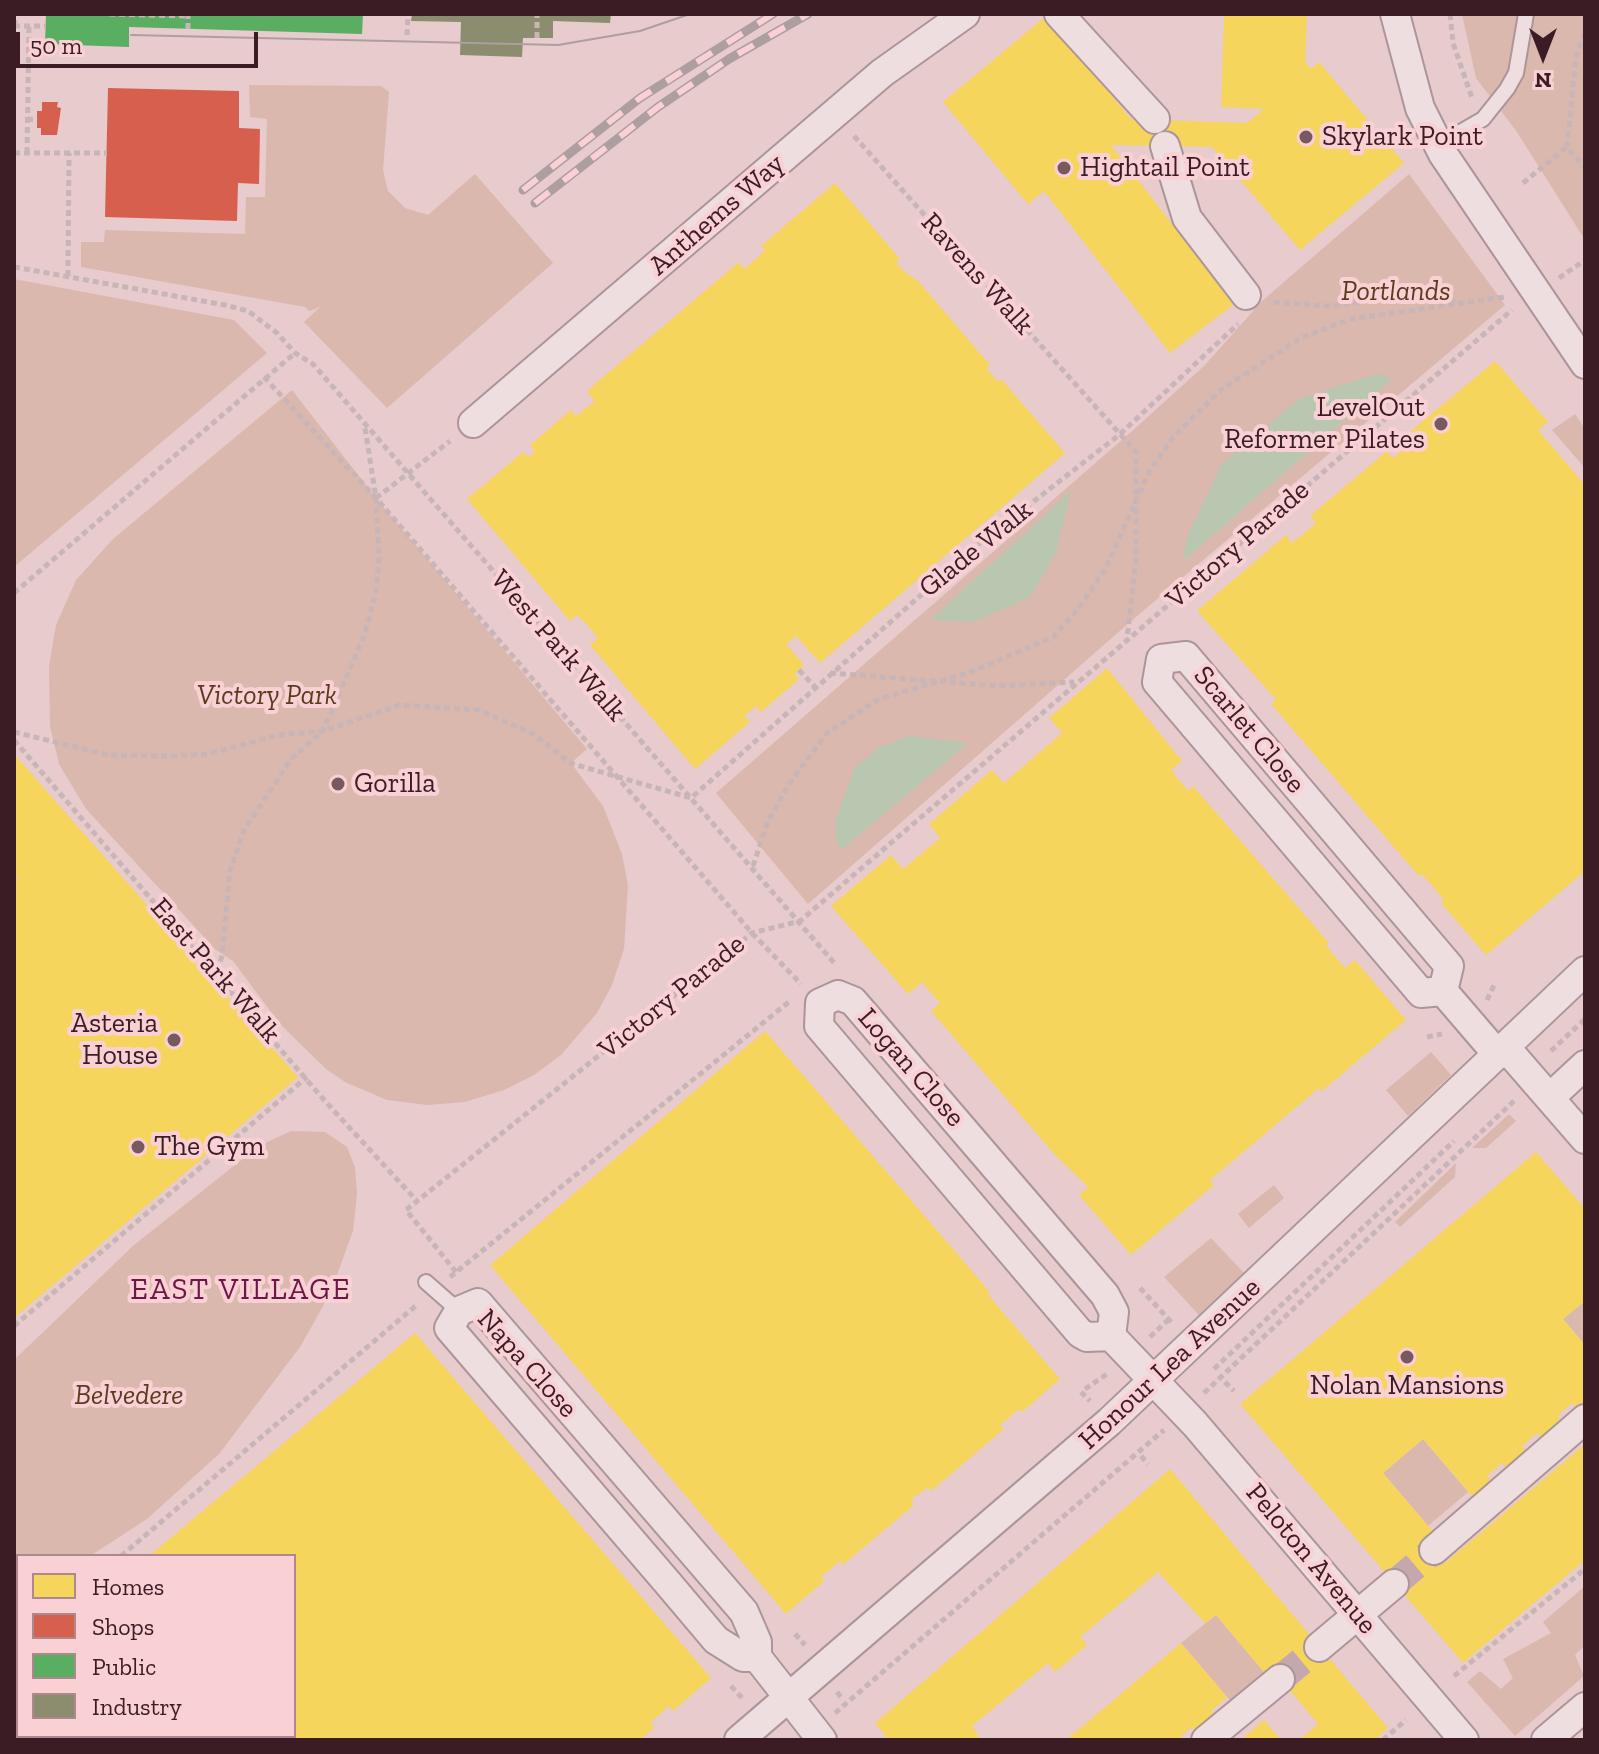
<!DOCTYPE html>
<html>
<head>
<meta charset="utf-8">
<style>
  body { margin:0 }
  #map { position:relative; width:1599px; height:1754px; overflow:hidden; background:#e7cbcd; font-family:"Zilla Slab",serif }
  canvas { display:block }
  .frame { position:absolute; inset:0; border:16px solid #3b1c25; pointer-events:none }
  .legend { position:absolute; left:16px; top:1554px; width:280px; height:184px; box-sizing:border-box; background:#f9d0d3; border:2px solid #ad888d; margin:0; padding:10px 14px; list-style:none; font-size:24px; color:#3b1c25 }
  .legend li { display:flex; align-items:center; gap:16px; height:40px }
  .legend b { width:40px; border:2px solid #ad888d }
  .north { position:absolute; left:1503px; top:16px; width:80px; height:80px; -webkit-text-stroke:6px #f9d0d3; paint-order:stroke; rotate:180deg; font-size:22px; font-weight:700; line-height:32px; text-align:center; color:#3b1c25 }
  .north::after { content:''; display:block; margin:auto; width:28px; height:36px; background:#3b1c25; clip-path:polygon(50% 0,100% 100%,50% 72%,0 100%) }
  .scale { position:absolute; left:16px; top:32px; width:242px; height:36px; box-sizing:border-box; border:4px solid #3b1c25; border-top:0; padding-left:10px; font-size:24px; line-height:28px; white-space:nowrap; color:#3b1c25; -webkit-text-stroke:6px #f9d0d3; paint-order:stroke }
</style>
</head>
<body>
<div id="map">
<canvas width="1599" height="1754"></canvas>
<div class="frame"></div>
<ul class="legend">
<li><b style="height:22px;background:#f6d55c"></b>Homes</li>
<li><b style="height:22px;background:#d6604d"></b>Shops</li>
<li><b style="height:22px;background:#5aae61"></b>Public</li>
<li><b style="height:22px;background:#8c8c6e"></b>Industry</li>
</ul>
<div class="north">N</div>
<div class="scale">50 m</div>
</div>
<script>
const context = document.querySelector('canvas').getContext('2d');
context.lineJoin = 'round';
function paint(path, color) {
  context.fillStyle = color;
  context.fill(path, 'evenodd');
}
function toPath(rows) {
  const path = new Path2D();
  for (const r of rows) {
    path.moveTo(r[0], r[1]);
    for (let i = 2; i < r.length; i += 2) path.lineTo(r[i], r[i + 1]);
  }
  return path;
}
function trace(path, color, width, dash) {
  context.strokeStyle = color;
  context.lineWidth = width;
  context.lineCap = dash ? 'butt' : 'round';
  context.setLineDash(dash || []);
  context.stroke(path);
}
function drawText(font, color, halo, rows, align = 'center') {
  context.font = font + ' "Zilla Slab",serif';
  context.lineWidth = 8;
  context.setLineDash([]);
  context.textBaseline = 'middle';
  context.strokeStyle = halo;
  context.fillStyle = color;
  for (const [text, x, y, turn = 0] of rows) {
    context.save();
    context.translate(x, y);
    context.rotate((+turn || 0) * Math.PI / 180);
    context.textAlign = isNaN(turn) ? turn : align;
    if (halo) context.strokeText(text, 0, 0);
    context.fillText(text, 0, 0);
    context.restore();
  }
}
const green = toPath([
  [1462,14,1585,14,1585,240,1517,132,1476,78],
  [249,85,381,86,389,92,383,170,388,191,405,208,428,215,475,174,553,263,387,408,304,322,320,307,309,311,305,307,81,267,81,242,104,242,105,230,245,234,246,197,265,197,267,119,250,117],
  [1409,174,1505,305,1130,622,808,904,716,793,1131,432,1204,366,1262,301],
  [1390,379,1390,380,1184,560,1187,538],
  [14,279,234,320,267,353,14,567],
  [292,390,376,498,587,749,571,763,603,806,622,854,628,885,624,949,612,985,597,1013,561,1055,534,1075,504,1090,465,1102,427,1105,387,1100,345,1082,326,1069,280,1024,233,961,216,950,86,809,59,764,50,726,49,666,56,625,76,580,113,539],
  [1575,414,1585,429,1585,468,1552,430],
  [1431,1052,1451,1075,1408,1116,1386,1090],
  [1509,1114,1516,1121,1486,1148,1472,1148],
  [291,1131,325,1132,347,1147,355,1167,357,1194,353,1231,330,1294,300,1347,219,1454,147,1519,90,1556,18,1556,18,1581,14,1581,14,1360,134,1245,259,1146],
  [1456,1163,1455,1177,1400,1227,1395,1222],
  [1274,1185,1284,1198,1249,1228,1238,1214],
  [1211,1238,1244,1273,1199,1315,1164,1277],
  [1585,1301,1585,1345,1563,1319],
  [1423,1439,1468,1492,1428,1526,1383,1473],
  [1585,1586,1585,1645,1575,1655,1584,1676,1515,1736,1467,1682,1480,1671,1501,1689,1513,1678,1503,1659,1551,1633,1543,1622],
  [1216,1615,1268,1677,1234,1705,1181,1643]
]);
const water = toPath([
  [1380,373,1391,380,1183,561,1187,537,1221,465,1300,398],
  [1071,491,1056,553,1029,598,973,622,930,620],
  [909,736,968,743,841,850,836,843,835,820,855,767,880,747]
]);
const homes = toPath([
  [1224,14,1307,14,1305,62,1311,69,1319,62,1404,163,1300,250,1212,147,1111,145,1234,304,1170,353,1044,191,1028,204,943,102,1046,16,1131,119,1247,123,1264,109,1221,107],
  [835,183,900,259,896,263,902,270,919,282,990,365,986,368,992,375,997,381,1001,379,1065,453,820,663,796,636,786,644,804,665,794,674,799,679,761,712,756,706,744,716,750,722,695,769,590,645,598,638,588,626,577,615,570,621,467,499,523,452,528,457,535,451,530,445,571,410,576,416,595,401,587,392,595,384,739,262,744,269,765,251,761,246],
  [1495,361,1548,422,1538,430,1585,485,1585,871,1486,955,1441,903,1444,900,1434,888,1423,875,1418,875,1271,704,1276,700,1266,688,1197,611,1286,535,1292,543,1316,523,1310,516,1387,451,1393,458,1417,438,1411,431],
  [1107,668,1182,761,1171,770,1188,791,1193,786,1329,943,1326,946,1345,968,1355,960,1406,1020,1322,1091,1319,1088,1210,1180,1214,1185,1131,1255,1079,1195,1088,1187,1054,1154,931,1011,940,1003,922,982,908,994,831,906,891,855,903,869,940,838,929,824,992,770,1004,783,1062,733,1049,718],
  [14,754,298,1077,14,1318,14,882,18,878,14,873],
  [765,1031,978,1278,990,1293,988,1295,1060,1379,1022,1412,1019,1409,1000,1425,1004,1429,931,1491,928,1487,912,1499,913,1506,846,1562,843,1565,840,1561,821,1577,824,1581,786,1614,490,1265],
  [1536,1152,1585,1209,1585,1301,1563,1319,1585,1345,1585,1400,1576,1407,1572,1403,1557,1416,1561,1421,1541,1437,1537,1433,1522,1446,1526,1450,1506,1467,1502,1463,1487,1476,1491,1480,1472,1496,1423,1439,1383,1473,1435,1534,1427,1541,1445,1563,1585,1444,1585,1560,1463,1663,1240,1404],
  [415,1333,711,1678,673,1711,669,1706,650,1723,655,1727,640,1740,292,1740,289,1736,294,1736,294,1556,149,1556],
  [1170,1469,1388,1728,1374,1740,1299,1740,1318,1724,1274,1672,1268,1677,1216,1615,1205,1623,1158,1572,1080,1637,1087,1645,1055,1672,1048,1663,972,1726,981,1740,889,1740,875,1723],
  [1181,1643,1227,1697,1211,1711,1215,1716,1195,1732,1192,1727,1177,1740,1066,1740],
  [1264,1720,1281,1740,1241,1740]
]);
const shops = toPath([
  [108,88,239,91,239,128,260,129,259,184,238,183,237,221,105,217],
  [42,102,58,102,57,107,61,108,57,135,41,135,41,128,37,128,37,111,42,111]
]);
const public = toPath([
  [46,14,363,14,362,34,129,27,129,47,45,44]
]);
const industry = toPath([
  [412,14,611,14,610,23,553,21,553,38,523,38,522,57,460,55,461,22,411,21]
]);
const streetTunnel = toPath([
  [1394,1584,1434,1550],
  [1280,1679,1319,1647]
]);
const path = toPath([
  [109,14,188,16],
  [1450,14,1453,43,1472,98],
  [14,26,46,26],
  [15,26,15,14],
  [188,29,188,14],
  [1585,33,1576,57,1567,147,1585,168],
  [407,35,408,14],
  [537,38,537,14],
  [27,119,37,120],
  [854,136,1136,452,1136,560,1127,639],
  [14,153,107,153],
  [27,153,29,26],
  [1523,183,1567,147],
  [14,267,225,305,248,311,277,333,295,353,313,364,836,965],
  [68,276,69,153],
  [1559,278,1585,260],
  [1274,302,1329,306,1409,296,1455,301],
  [264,377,376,498,752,933,801,984],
  [376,498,450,441],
  [14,593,295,353],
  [799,670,814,686],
  [830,673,998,686,1074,682],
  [14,732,108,755,171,756,208,754,279,735,323,731,400,705,479,710,535,735,570,763,691,798,980,543,1119,435,1238,324],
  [14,740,324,1100,417,1201],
  [753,866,768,821,789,784,827,733,879,699,971,672,1053,637,1078,609,1105,570,1150,470,1174,436,1222,389,1301,338,1351,319,1505,297],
  [217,971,222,956,230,871,244,830,292,758,323,731,364,636,376,592,379,558,376,498,365,428],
  [1487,1000,1495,983],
  [1427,1037,1442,1034],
  [1551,1051,1585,1019],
  [456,1272,406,1210,752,933,800,921,1512,310],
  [450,1277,790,1001],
  [1140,1288,1172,1323],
  [14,1326,307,1077],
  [1150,1337,1169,1319],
  [1214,1369,1454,1141],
  [1225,1382,1234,1391],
  [1085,1389,1107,1374],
  [1081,1392,1090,1401],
  [1204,1393,1514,1101],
  [1141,1456,1148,1464],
  [121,1556,418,1304],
  [795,1634,805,1645],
  [14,1645,18,1642],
  [1454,1676,1585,1569],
  [731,1686,744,1700],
  [837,1692,843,1700],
  [835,1713,1164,1430],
  [14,1721,18,1726],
  [26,1736,29,1740],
  [1383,1740,1406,1720]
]);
const lane = toPath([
  [1438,145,1483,119,1507,89,1516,73,1526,14],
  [426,1282,459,1311]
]);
const street = toPath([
  [1059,14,1155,119],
  [1395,14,1420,108,1443,154,1585,364],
  [1165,146,1187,218,1246,295],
  [473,423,882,73,965,14],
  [1186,656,1449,966,1443,991,1421,993,1157,682,1161,659,1186,656],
  [1443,991,1498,1055],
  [838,995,853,1001,1105,1295,1114,1312,1111,1336,1087,1337,1080,1333,819,1026,820,1003,838,995],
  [1506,1048,1585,1139],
  [1557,1091,1585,1065],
  [1111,1336,1195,1424,1464,1740],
  [1434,1550,1585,1419],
  [1319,1647,1394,1584],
  [757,1657,743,1657,716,1640,667,1582,449,1328,459,1311,478,1303,744,1612,757,1642,757,1657,822,1740],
  [182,1736,185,1740],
  [246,1736,249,1740],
  [739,1740,1109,1422,1585,971],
  [1206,1740,1280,1679],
  [1546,1740,1585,1707]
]);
const tram = toPath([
  [131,35,558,45,640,31,690,14]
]);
const rail = toPath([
  [523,190,640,98,773,14],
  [535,203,658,107,729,59,808,14]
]);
const markers = [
  [1306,137,8,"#775960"],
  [1064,168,8,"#775960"],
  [1441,424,8,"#775960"],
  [338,784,8,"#775960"],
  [174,1040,8,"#775960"],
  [138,1147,8,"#775960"],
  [1407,1357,8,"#775960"]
];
const poiNames = [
  ["Skylark Point",1322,137],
  ["Hightail Point",1080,168],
  ["LevelOut",1425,408,"right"],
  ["Reformer Pilates",1425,440,"right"],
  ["Gorilla",354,784],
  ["Asteria",158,1024,"right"],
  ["House",158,1056,"right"],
  ["The Gym",154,1147],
  ["Nolan Mansions",1407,1386,"center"]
];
const streetNames = [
  ["Anthems Way",717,215,-41],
  ["Ravens Walk",977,274,48],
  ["Victory Parade",1238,545,-41],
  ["Glade Walk",976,549,-39],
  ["West Park Walk",558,646,49],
  ["Scarlet Close",1249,730,50],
  ["East Park Walk",215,971,49],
  ["Victory Parade",672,997,-39],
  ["Logan Close",911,1068,49],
  ["Napa Close",527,1364,48],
  ["Honour Lea Avenue",1170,1364,-43],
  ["Peloton Avenue",1311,1559,50]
];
const parkNames = [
  ["Portlands",1396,292],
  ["Victory Park",267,696],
  ["Belvedere",129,1396]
];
const neighbourhoodNames = [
  ["EAST VILLAGE",241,1290]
];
paint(green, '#dbb8ad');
paint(water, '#b9c6b0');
paint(homes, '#f6d55c');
paint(shops, '#d6604d');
paint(public, '#5aae61');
paint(industry, '#8c8c6e');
trace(streetTunnel, '#c5a8ab', 28, [28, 14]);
trace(lane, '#ac9598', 18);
trace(street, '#ac9598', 32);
trace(path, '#c7b5b7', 5, [6, 4]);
trace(lane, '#eededf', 14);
trace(street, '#eededf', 28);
trace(tram, '#ad9ea0', 2);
trace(rail, '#ad9ea0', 9);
trace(rail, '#f9d0d3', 6, [18]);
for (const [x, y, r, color] of markers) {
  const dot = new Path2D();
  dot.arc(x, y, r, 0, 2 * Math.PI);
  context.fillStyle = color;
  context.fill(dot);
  trace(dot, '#f9d0d3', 3);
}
drawText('28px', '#3b1c25', '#f9d0d3', poiNames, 'left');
drawText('28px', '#3b1c25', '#f9d0d3', streetNames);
drawText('italic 28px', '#593c20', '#f9d0d3', parkNames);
context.letterSpacing = '2px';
drawText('30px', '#6c1747', '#f9d0d3', neighbourhoodNames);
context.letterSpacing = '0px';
</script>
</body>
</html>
